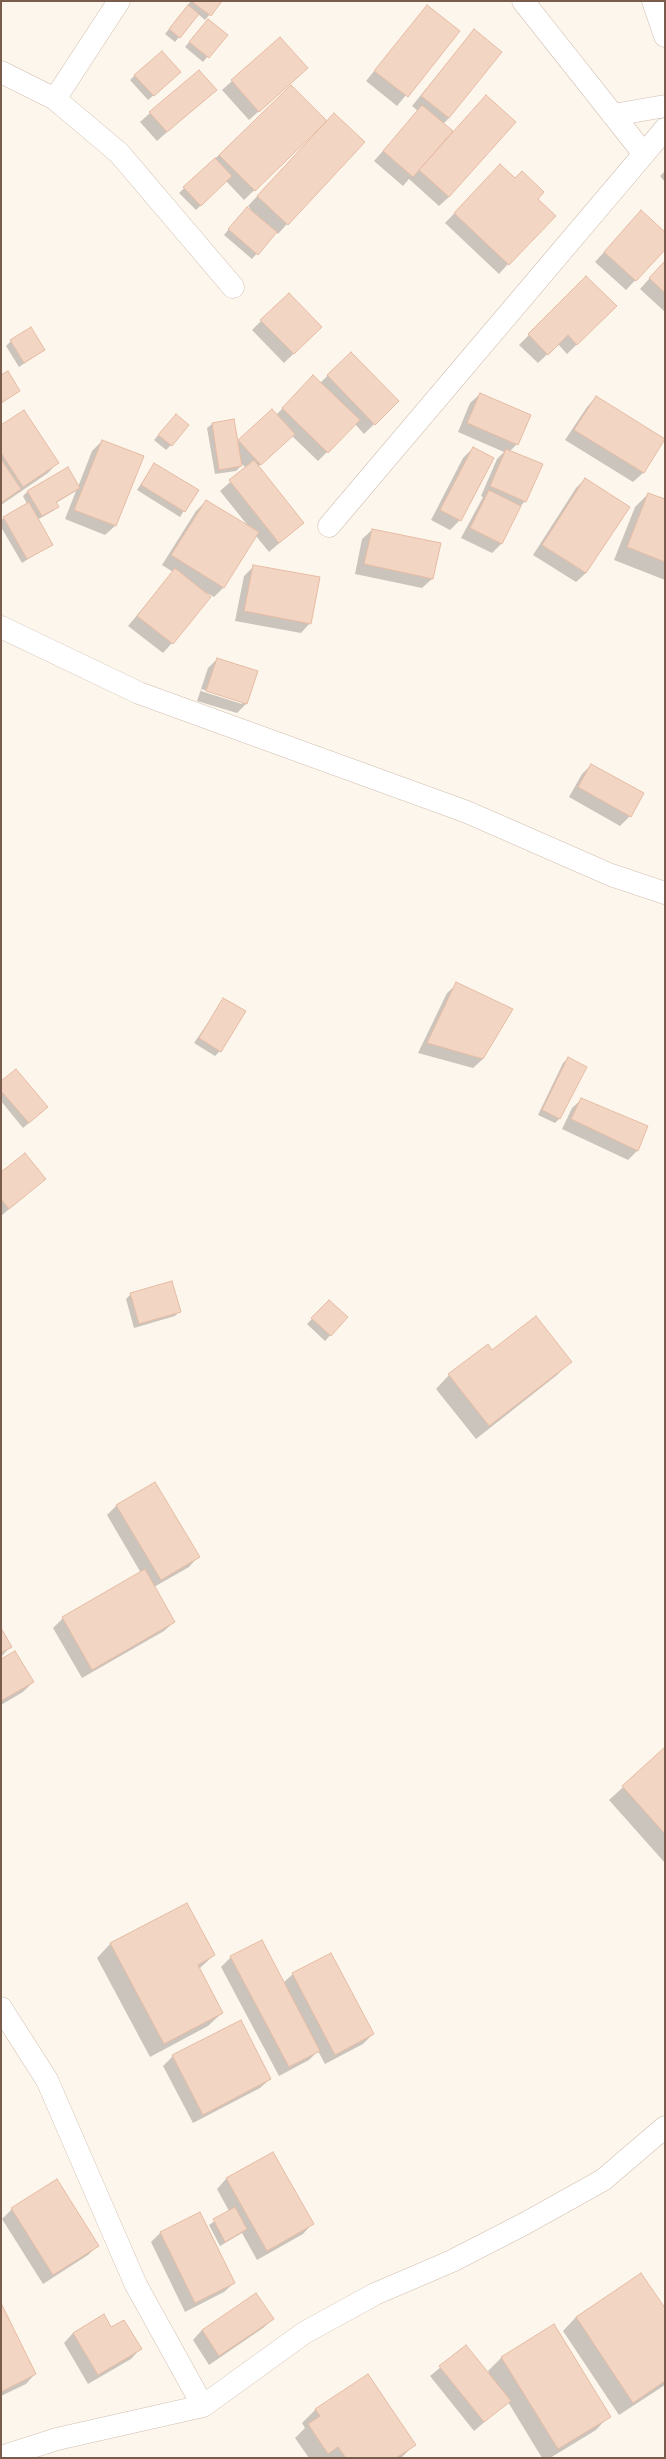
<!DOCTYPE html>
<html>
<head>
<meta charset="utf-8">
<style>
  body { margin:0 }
  #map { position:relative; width:666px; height:2459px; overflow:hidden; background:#fdf6ec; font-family:"Titillium Web",sans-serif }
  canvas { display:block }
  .frame { position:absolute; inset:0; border:2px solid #7a5c4d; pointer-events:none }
</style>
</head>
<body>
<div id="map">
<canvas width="666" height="2459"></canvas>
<div class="frame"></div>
</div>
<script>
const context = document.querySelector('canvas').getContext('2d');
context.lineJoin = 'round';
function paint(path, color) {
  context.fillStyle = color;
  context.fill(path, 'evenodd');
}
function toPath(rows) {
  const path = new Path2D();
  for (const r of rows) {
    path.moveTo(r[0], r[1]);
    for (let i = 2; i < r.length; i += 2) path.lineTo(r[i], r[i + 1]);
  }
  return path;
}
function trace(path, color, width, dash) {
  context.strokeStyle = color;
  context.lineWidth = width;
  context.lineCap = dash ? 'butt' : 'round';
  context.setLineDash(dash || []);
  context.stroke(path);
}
const shadow = toPath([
  [191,1,221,1,205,20,198,14,175,42,165,34],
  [427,6,459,31,397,106,366,81],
  [203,25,226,35,203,62,185,47],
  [474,30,449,118,443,124,449,137,449,197,439,206,409,179,403,186,374,161,418,111,412,106],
  [280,38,297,77,249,120,222,90],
  [135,75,175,77,148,100,130,80],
  [291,86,327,122,287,224,278,234,276,232,252,259,224,235,242,213,255,215,248,206,315,134,314,133,244,200,226,181,196,210,179,193],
  [215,90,157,141,140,122,150,113],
  [665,171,665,182,660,176],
  [491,175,515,179,536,199,508,264,499,274,445,223],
  [632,221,665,233,665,249,626,290,595,262],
  [665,261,665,312,640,289],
  [586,277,616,306,567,354,558,344,538,363,519,345],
  [261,321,321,327,284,363,252,330],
  [11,341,44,350,19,367,6,346],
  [351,353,398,401,364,434,355,424,318,461,291,435,258,467,303,523,269,552,256,536,223,588,214,597,203,591,172,643,163,653,128,626,173,572,162,565,196,511,206,501,249,527,220,491,246,468,240,462,241,466,236,471,215,474,207,428,212,424,237,443,272,411,276,415,313,377,320,383],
  [1,377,19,390,1,404],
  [480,394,517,444,510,451,525,501,520,507,501,544,492,553,461,538,483,497,481,496,497,459,504,452,458,432,470,403],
  [596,397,664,440,643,473,633,482,565,440,587,407],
  [171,420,171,445,166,450,154,440],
  [1,426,57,463,48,473,1,505],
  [102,441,143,457,115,526,105,535,65,519,76,491,56,503,58,506,53,511,37,520,51,544,22,563,1,527,1,520,27,504,23,496,28,491,78,487,92,451],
  [473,448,460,520,450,530,431,520,463,458],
  [154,464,197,490,180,517,137,490],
  [585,479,586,573,576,582,533,555,576,488],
  [648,494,665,500,665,580,614,560,635,507],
  [372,530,432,579,422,588,355,574,362,539],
  [254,566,310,623,301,633,235,621,244,576],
  [217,659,246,704,237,713,197,701,208,668],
  [201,689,242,701,242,704,201,691],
  [591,765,630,816,620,826,569,797,582,774],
  [457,984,483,1059,473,1068,418,1053,447,993],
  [224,999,220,1051,215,1056,194,1043],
  [568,1058,559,1119,555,1123,538,1115,563,1063],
  [1,1083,42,1112,23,1128,1,1101],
  [582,1099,638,1150,628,1160,562,1129,572,1108],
  [1,1174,44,1179,1,1216],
  [131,1294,180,1311,175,1316,134,1328,126,1299],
  [329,1301,347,1317,325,1341,307,1324],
  [492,1351,570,1362,557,1375,476,1439,436,1389,449,1375],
  [155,1483,198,1557,189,1567,154,1587,174,1622,164,1631,82,1678,53,1628,63,1618,141,1573,107,1515,116,1506],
  [1,1631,10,1647,1,1657],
  [1,1661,33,1682,23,1692,1,1705],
  [665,1749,665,1863,609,1800],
  [187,1904,214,1955,199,1969,222,2013,208,2026,150,2057,97,1958,110,1944],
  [261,1941,283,1983,293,1974,331,1954,373,2034,363,2044,325,2064,318,2051,309,2060,279,2076,221,1967,231,1957],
  [240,2022,270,2079,260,2088,193,2123,163,2066,173,2056],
  [273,2154,312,2224,303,2234,257,2260,242,2233,220,2246,209,2225,229,2211,217,2189,226,2179],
  [56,2180,98,2245,88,2255,43,2284,2,2219,12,2209],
  [200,2213,234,2283,224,2292,185,2312,151,2242,160,2233],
  [641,2274,665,2310,665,2385,619,2415,563,2331,576,2317],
  [1,2305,35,2374,26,2384,1,2396],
  [103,2315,111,2329,140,2349,131,2359,88,2384,64,2343,73,2333],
  [273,2319,263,2328,209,2365,193,2340,202,2330],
  [466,2346,492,2380,488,2371,502,2357,609,2416,596,2430,550,2458,542,2458,508,2402,474,2431,430,2376],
  [368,2375,415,2444,401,2458,309,2458,295,2438,305,2428,302,2423,315,2410]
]);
const building = toPath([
  [191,1,222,1,211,16,191,1],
  [188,5,199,14,180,38,169,29,188,5],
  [427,5,460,31,408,97,374,71,427,5],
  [208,19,228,35,209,58,189,42,208,19],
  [474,29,502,52,449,118,421,96,474,29],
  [280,37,308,68,259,112,231,80,280,37],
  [162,51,181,72,154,96,134,75,162,51],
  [199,70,217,90,167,132,149,112,199,70],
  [291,85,327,121,255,191,219,155,291,85],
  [486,95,516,122,449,197,419,170,486,95],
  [422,105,453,131,413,177,383,151,422,105],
  [334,113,365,142,288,225,257,196,334,113],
  [215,158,232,176,201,206,183,187,215,158],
  [500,164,515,178,522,171,544,192,538,199,556,216,509,265,454,213,500,164],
  [247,207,277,232,258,255,228,229,247,207],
  [641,210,665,232,665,250,636,281,604,252,641,210],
  [665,261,665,293,649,278,665,261],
  [586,276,617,306,577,345,568,335,548,355,528,334,586,276],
  [289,293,322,327,294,354,260,320,289,293],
  [31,327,45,350,24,363,10,340,31,327],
  [351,352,399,401,375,425,327,375,351,352],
  [8,371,20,391,1,403,1,375,8,371],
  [313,375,360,420,328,453,282,408,313,375],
  [480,393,531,415,518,445,467,423,480,393],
  [596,396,665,439,644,473,574,430,596,396],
  [272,409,295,434,261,465,238,440,272,409],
  [24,410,59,463,23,487,1,453,1,425,24,410],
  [176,414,189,425,172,446,158,435,176,414],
  [234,419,242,466,219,470,212,423,234,419],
  [102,440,144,456,116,526,74,510,102,440],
  [473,447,494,458,461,521,440,510,473,447],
  [506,449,543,464,526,502,490,486,506,449],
  [1,459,21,489,1,503,1,459],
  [254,460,304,523,279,543,229,480,254,460],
  [154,463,199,490,185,512,141,485,154,463],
  [68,467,80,488,56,502,59,507,42,516,27,491,68,467],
  [585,478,630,507,586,573,542,545,585,478],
  [489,490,521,506,502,544,470,528,489,490],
  [648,493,665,499,665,562,627,547,648,493],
  [206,500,259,532,224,588,171,555,206,500],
  [29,502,53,545,27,559,3,517,29,502],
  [372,529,441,543,433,579,364,564,372,529],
  [253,565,320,577,311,624,244,611,253,565],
  [175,568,211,597,173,644,137,616,175,568],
  [217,658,258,671,247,704,206,691,217,658],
  [591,764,644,793,631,817,578,787,591,764],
  [456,982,513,1009,483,1059,427,1043,456,982],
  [223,998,246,1011,221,1052,199,1038,223,998],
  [568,1057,587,1067,560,1119,542,1110,568,1057],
  [16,1069,48,1107,29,1123,1,1091,1,1081,16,1069],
  [581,1098,648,1126,638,1151,571,1119,581,1098],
  [25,1153,46,1179,9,1209,1,1199,1,1172,25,1153],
  [172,1281,181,1312,139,1324,130,1293,172,1281],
  [329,1300,348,1317,331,1336,311,1318,329,1300],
  [536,1316,572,1362,489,1426,448,1374,488,1344,492,1350,536,1316],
  [155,1482,200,1557,161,1580,116,1505,155,1482],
  [145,1569,175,1622,92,1670,62,1617,145,1569],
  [1,1628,12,1647,1,1653,1,1628],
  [15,1651,34,1682,1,1701,1,1659,15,1651],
  [665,1747,665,1834,622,1786,665,1747],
  [187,1903,215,1955,198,1965,223,2013,164,2044,110,1943,187,1903],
  [262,1940,320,2051,289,2067,230,1956,262,1940],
  [331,1953,374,2034,335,2055,292,1973,331,1953],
  [241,2020,271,2079,203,2115,172,2055,241,2020],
  [273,2152,314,2224,267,2251,226,2178,273,2152],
  [57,2179,99,2246,53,2275,11,2208,57,2179],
  [235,2207,247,2229,225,2242,213,2219,235,2207],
  [200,2212,235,2283,195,2303,160,2232,200,2212],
  [641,2273,665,2308,665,2381,633,2403,576,2317,641,2273],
  [256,2293,274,2319,219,2356,202,2330,256,2293],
  [1,2303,36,2374,1,2392,1,2303],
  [104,2314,111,2327,124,2320,142,2349,98,2375,73,2333,104,2314],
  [554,2324,611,2417,558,2449,501,2357,554,2324],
  [466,2345,511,2401,484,2422,439,2366,466,2345],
  [368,2374,416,2445,396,2458,346,2458,338,2447,328,2454,308,2424,320,2416,315,2409,368,2374]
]);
const street = toPath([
  [523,1,644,154],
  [653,1,665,36],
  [1,72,55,99,119,153,233,287],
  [55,99,119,1],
  [613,115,665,106],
  [329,526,665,129],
  [1,627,139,693,467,812,611,875,665,893],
  [1,2008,47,2080,136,2285,203,2406],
  [1,2457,57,2439,203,2406,304,2333,375,2294,452,2261,524,2224,603,2180,665,2127]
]);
paint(shadow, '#0003');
paint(building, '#f3d5c3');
trace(building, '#e6bba3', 1);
trace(street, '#d1beb0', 23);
trace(street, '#fff', 22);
</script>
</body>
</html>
